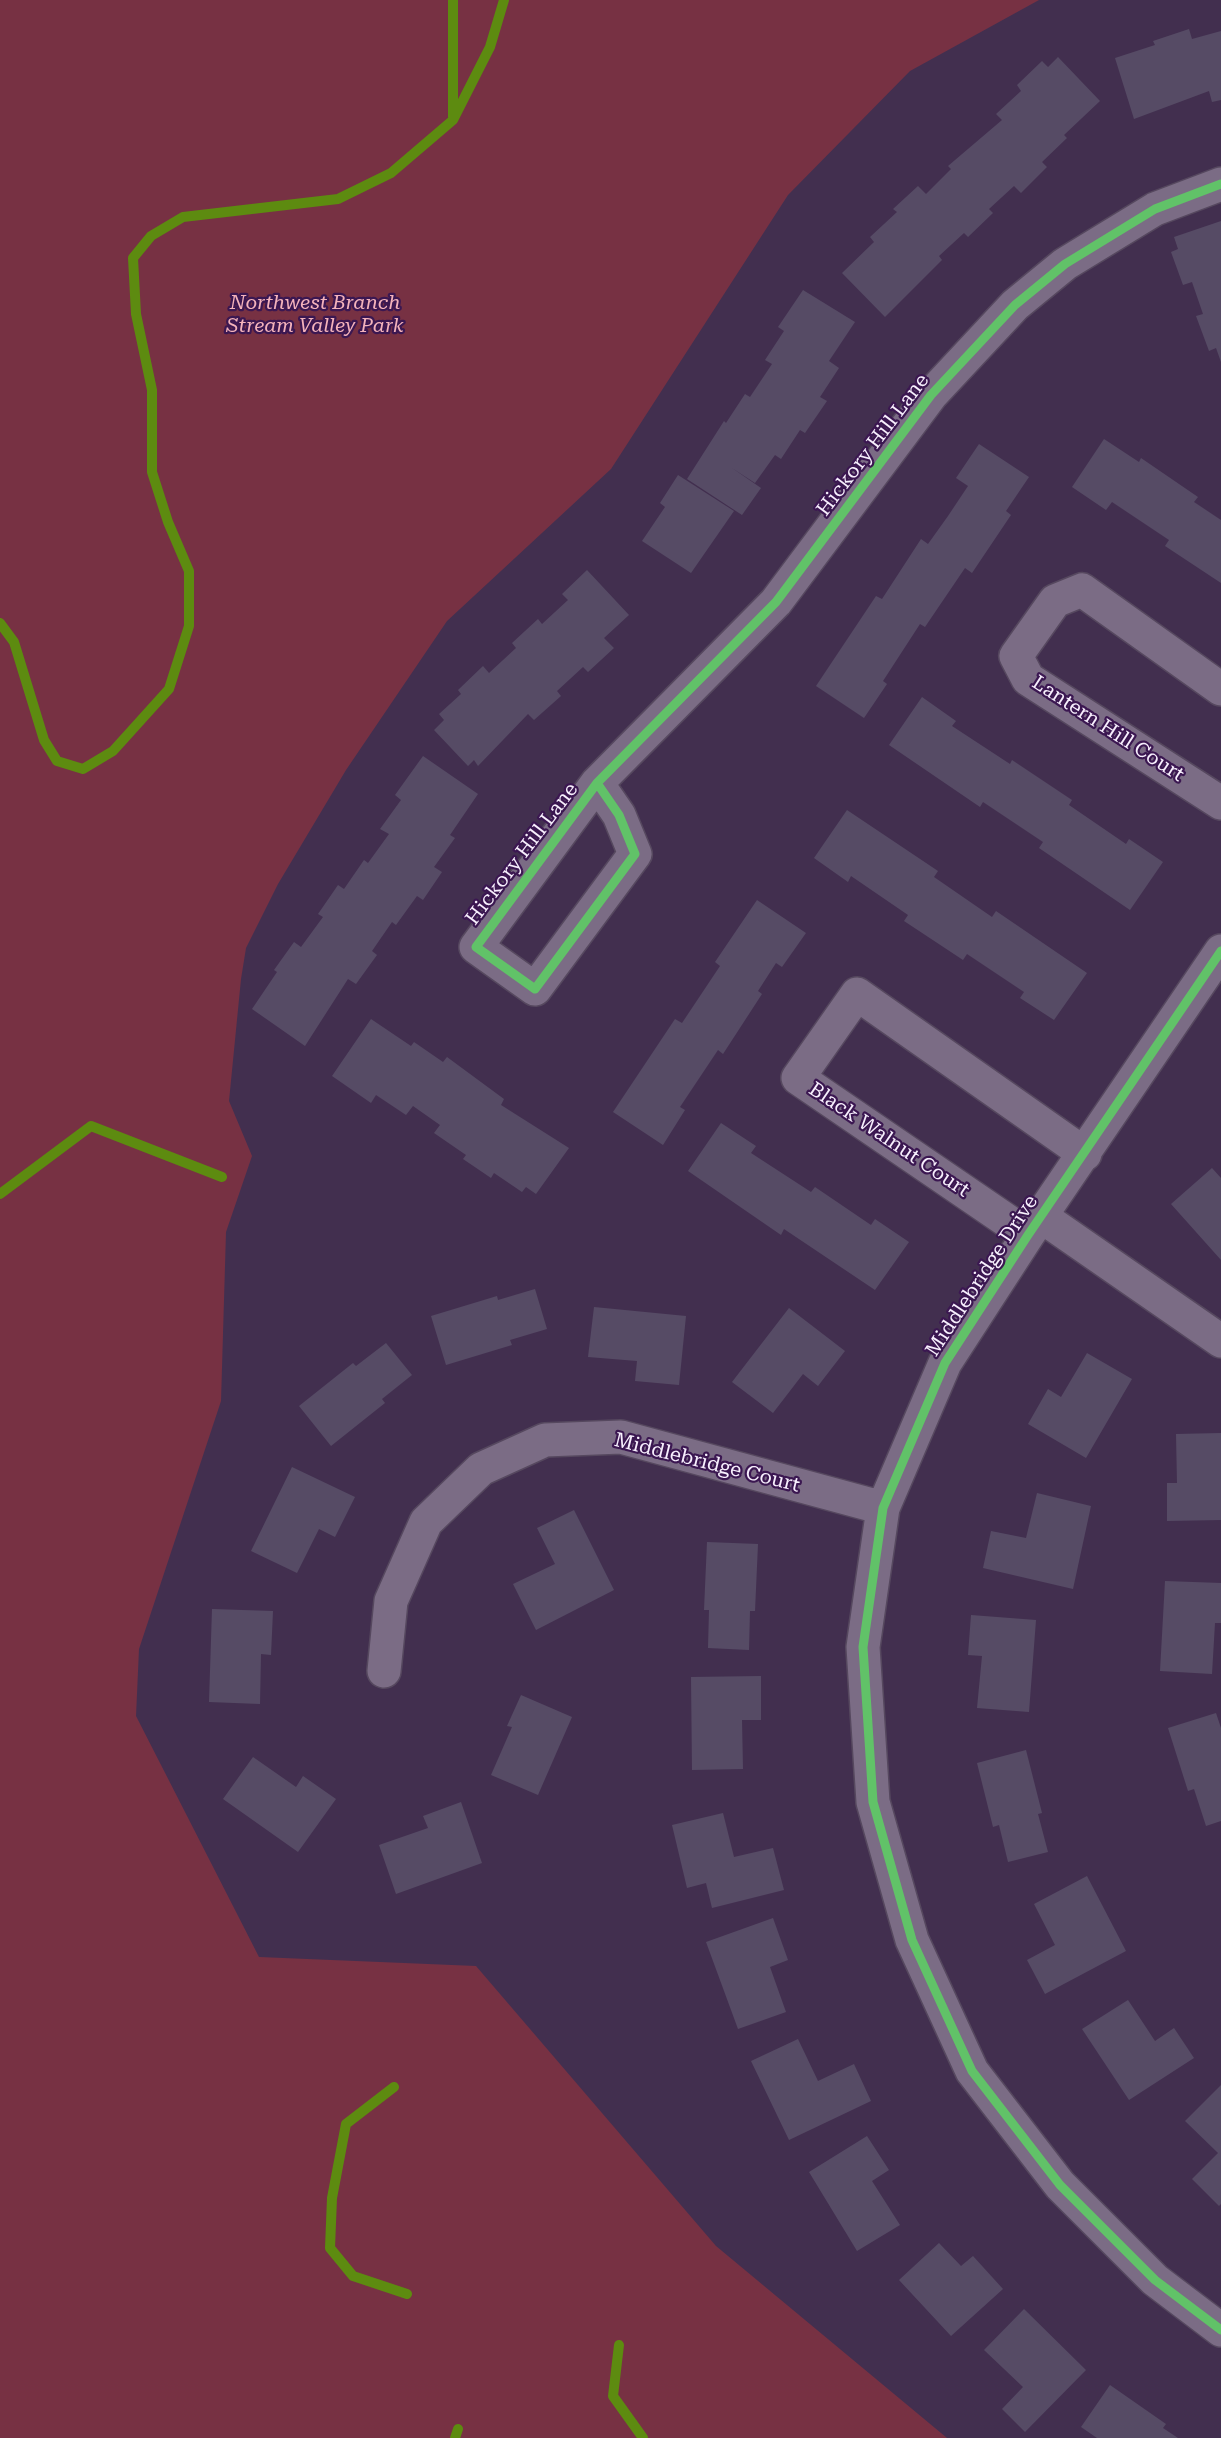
<!DOCTYPE html>
<html>
<head>
<meta charset="utf-8">
<style>
  body { margin:0 }
  canvas { display:block; background:#422f4f }
</style>
</head>
<body>
<canvas width="1221" height="2438"></canvas>
<script>
const context = document.querySelector('canvas').getContext('2d');
context.lineJoin = 'round';
function paint(path, color) {
  context.fillStyle = color;
  context.fill(path, 'evenodd');
}
function toPath(rows) {
  const path = new Path2D();
  for (const r of rows) {
    path.moveTo(r[0], r[1]);
    for (let i = 2; i < r.length; i += 2) path.lineTo(r[i], r[i + 1]);
  }
  return path;
}
function trace(path, color, width, dash) {
  context.strokeStyle = color;
  context.lineWidth = width;
  context.lineCap = dash ? 'butt' : 'round';
  context.setLineDash(dash || []);
  context.stroke(path);
}
function drawText(font, color, halo, rows, align = 'center') {
  context.font = font + ' "Roboto Serif",serif';
  context.lineWidth = 4.5;
  context.setLineDash([]);
  context.textBaseline = 'middle';
  context.strokeStyle = halo;
  context.fillStyle = color;
  for (const [text, x, y, turn = 0] of rows) {
    context.save();
    context.translate(x, y);
    context.rotate((+turn || 0) * Math.PI / 180);
    context.textAlign = isNaN(turn) ? turn : align;
    if (halo) context.strokeText(text, 0, 0);
    context.fillText(text, 0, 0);
    context.restore();
  }
}
const green = toPath([
  [0,0,1039,0,910,71,788,195,611,469,447,621,346,770,278,884,246,948,241,979,229,1101,252,1156,226,1232,221,1401,139,1649,136,1716,259,1957,476,1966,716,2246,947,2438,0,2438]
]);
const stream = toPath([
  [453,0,453,117],
  [0,623,14,642,44,740,57,761,83,769,113,751,169,689,189,626,189,571,168,522,152,472,152,390,136,314,133,258,151,236,183,217,338,199,391,173,453,120,490,47,504,0],
  [0,1194,91,1126,222,1177],
  [394,2087,346,2124,332,2198,330,2248,353,2276,407,2294],
  [619,2345,613,2396,643,2438],
  [455,2438,458,2429]
]);
const building = toPath([
  [1189,29,1192,39,1221,31,1221,100,1212,102,1209,91,1134,119,1115,58,1155,45,1153,41],
  [1058,57,1100,101,1064,135,1067,138,1042,162,1047,167,1021,193,1014,186,989,209,993,213,968,237,964,233,939,256,942,260,885,317,842,273,874,242,870,237,897,212,893,209,918,186,926,194,951,169,948,166,1002,120,996,114,1021,91,1017,85,1042,61,1048,67],
  [1221,221,1221,362,1216,348,1209,351,1196,316,1203,314,1192,282,1183,285,1171,252,1178,249,1174,237],
  [803,290,855,322,829,361,839,368,820,397,827,401,805,433,800,430,781,459,775,455,755,483,732,468,761,488,742,515,687,479,724,421,726,423,745,394,750,397,772,364,765,360,784,331,778,327],
  [1104,439,1139,462,1141,458,1198,497,1194,502,1221,520,1221,583,1165,546,1169,540,1112,502,1106,510,1072,487],
  [979,444,1029,477,1006,511,1011,515,972,573,965,568,925,627,920,624,883,681,887,684,864,718,816,686,876,596,882,599,921,539,928,544,948,516,968,486,956,478],
  [678,475,734,511,691,573,642,541,665,507,660,503],
  [587,570,629,615,604,638,614,648,588,672,583,667,557,691,561,696,534,720,528,714,478,766,474,760,468,766,434,730,444,720,439,714,461,694,458,690,483,666,489,673,516,648,512,643,538,619,542,624,568,600,562,594],
  [922,697,956,721,952,726,1010,764,1012,760,1072,800,1069,805,1126,844,1129,839,1163,862,1130,910,1039,848,1043,842,983,802,980,807,889,745],
  [423,756,478,794,450,835,455,838,434,867,442,872,423,900,417,896,396,925,392,922,372,951,377,955,356,984,348,979,305,1046,252,1009,277,972,274,970,294,942,301,947,323,917,318,914,338,885,344,889,364,860,368,863,389,834,380,829,401,800,395,795],
  [847,810,938,871,934,877,992,917,996,911,1087,973,1054,1020,1020,998,1024,992,967,954,963,960,904,921,908,915,851,876,848,882,814,858],
  [757,900,806,933,782,967,776,963,758,991,762,994,723,1054,718,1050,680,1107,685,1110,663,1145,613,1112,675,1019,682,1023,720,966,715,962],
  [371,1019,411,1046,414,1042,443,1062,447,1057,504,1099,501,1105,569,1148,536,1194,526,1187,522,1192,494,1173,491,1178,463,1159,466,1155,434,1133,440,1125,413,1106,406,1115,376,1095,371,1103,332,1076],
  [721,1123,756,1146,751,1153,811,1192,815,1187,871,1225,875,1219,909,1242,875,1290,784,1229,781,1235,688,1171],
  [1212,1168,1221,1178,1221,1260,1171,1204],
  [535,1289,547,1329,510,1340,512,1345,446,1365,431,1316,497,1296,498,1300],
  [594,1307,686,1316,679,1385,635,1381,637,1361,588,1357],
  [789,1308,845,1351,818,1386,803,1374,773,1413,732,1382],
  [386,1343,412,1375,382,1399,385,1403,331,1446,299,1406,353,1363,356,1366],
  [1087,1353,1132,1379,1086,1458,1028,1424,1048,1389,1061,1397],
  [1221,1433,1221,1520,1167,1521,1167,1483,1177,1483,1176,1434],
  [292,1467,355,1497,335,1537,319,1529,297,1573,251,1551],
  [1037,1493,1091,1506,1073,1589,983,1568,991,1531,1026,1538],
  [574,1510,614,1590,536,1630,513,1584,555,1564,537,1528],
  [707,1542,758,1544,755,1611,750,1611,749,1650,708,1648,709,1610,704,1610],
  [1165,1581,1221,1583,1221,1623,1215,1623,1212,1674,1160,1671],
  [212,1609,273,1611,271,1655,261,1654,260,1704,209,1702],
  [971,1615,1036,1620,1029,1712,977,1708,982,1656,968,1655],
  [761,1676,761,1720,742,1720,743,1769,692,1770,691,1677],
  [521,1695,572,1717,538,1795,491,1775,512,1727,507,1726],
  [1216,1713,1221,1728,1221,1821,1206,1826,1194,1789,1188,1791,1168,1728],
  [1026,1750,1042,1813,1038,1814,1048,1852,1008,1862,999,1825,993,1827,977,1763],
  [253,1757,296,1787,303,1776,336,1799,298,1852,223,1799],
  [461,1802,482,1863,396,1894,379,1845,428,1828,423,1816],
  [723,1813,734,1857,773,1848,784,1890,712,1908,706,1883,687,1888,672,1825],
  [1087,1876,1126,1951,1045,1994,1027,1960,1055,1945,1034,1904],
  [773,1918,788,1960,770,1967,786,2012,738,2029,706,1942],
  [1128,2000,1155,2041,1174,2028,1194,2058,1129,2100,1082,2029],
  [798,2039,818,2081,854,2064,871,2101,789,2140,751,2061],
  [1221,2085,1221,2204,1219,2206,1192,2179,1218,2153,1185,2121],
  [867,2136,889,2170,872,2181,900,2225,857,2251,809,2172],
  [939,2243,961,2266,973,2256,1003,2289,951,2336,899,2280],
  [1024,2309,1086,2370,1025,2432,1002,2409,1023,2387,984,2350],
  [1110,2385,1166,2424,1163,2428,1178,2438,1097,2438,1081,2427]
]);
const minor = toPath([
  [1221,689,1082,590,1055,601,1016,656,1028,679,1221,803],
  [597,783,619,815,635,854,535,989,476,947,597,783,776,602,931,395,1015,305,1065,264,1155,209,1221,184],
  [1221,951,1028,1235,945,1363,883,1508,863,1647,873,1802,912,1940,972,2071,1060,2185,1155,2280,1221,2330],
  [1042,1217,1221,1341],
  [1028,1235,798,1078,857,994,1085,1154],
  [384,1671,391,1601,426,1522,481,1469,545,1440,621,1437,883,1508]
]);
const cycleway = toPath([
  [597,783,619,815,635,854,535,989,476,947,597,783,776,602,931,395,1015,305,1065,264,1155,209,1221,184],
  [1221,951,1028,1235,945,1363,883,1508,863,1647,873,1802,912,1940,972,2071,1060,2185,1155,2280,1221,2330]
]);
const parkNames = [
  ["Northwest Branch",315,303],
  ["Stream Valley Park",315,326]
];
const streetNames = [
  ["Hickory Hill Lane",873,445,-53],
  ["Lantern Hill Court",1108,729,33],
  ["Hickory Hill Lane",522,854,-53],
  ["Black Walnut Court",889,1140,34],
  ["Middlebridge Drive",982,1276,-57],
  ["Middlebridge Court",707,1463,14]
];
paint(green, '#773143');
trace(stream, '#5d8b10', 10);
paint(building, '#564b65');
trace(minor, '#56485f', 36);
trace(minor, '#7b6c85', 33);
trace(cycleway, '#61c268', 9);
drawText('italic 20px', '#f4b3bb', '#3b1751', parkNames);
drawText('20px', '#f7effd', '#3b1751', streetNames);
</script>
</body>
</html>
